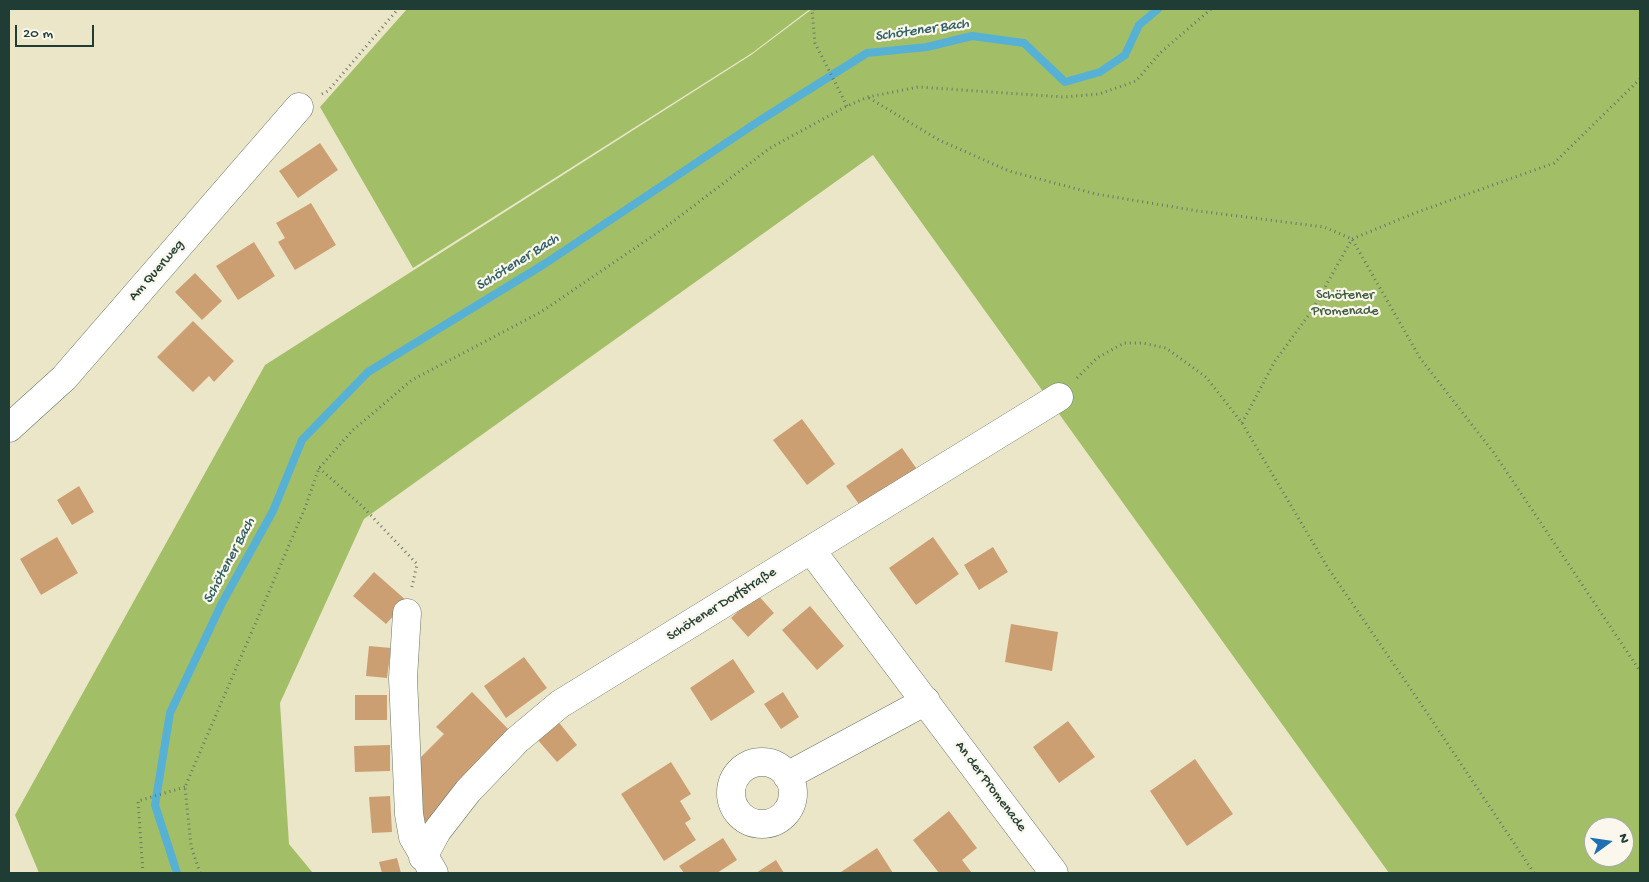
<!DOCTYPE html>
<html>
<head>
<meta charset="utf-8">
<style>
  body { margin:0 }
  #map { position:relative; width:1649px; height:882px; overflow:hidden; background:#ece6c9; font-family:"Gochi Hand",sans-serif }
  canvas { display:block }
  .frame { position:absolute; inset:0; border:10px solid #1f3d34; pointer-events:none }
  .north { position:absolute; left:1584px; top:817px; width:50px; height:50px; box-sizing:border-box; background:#fbf7ec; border:1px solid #a3ada2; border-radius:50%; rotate:76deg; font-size:14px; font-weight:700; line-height:20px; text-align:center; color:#1f3d34 }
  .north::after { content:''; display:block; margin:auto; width:18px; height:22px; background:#1f6fb2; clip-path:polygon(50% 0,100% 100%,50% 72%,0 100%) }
  .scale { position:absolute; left:15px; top:25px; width:79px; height:22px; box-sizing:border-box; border:2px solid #1f3d34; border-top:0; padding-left:6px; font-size:15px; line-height:18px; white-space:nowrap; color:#1f3d34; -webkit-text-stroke:4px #fbf7ec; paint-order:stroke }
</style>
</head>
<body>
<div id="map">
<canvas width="1649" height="882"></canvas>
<div class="frame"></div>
<div class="north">N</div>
<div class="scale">20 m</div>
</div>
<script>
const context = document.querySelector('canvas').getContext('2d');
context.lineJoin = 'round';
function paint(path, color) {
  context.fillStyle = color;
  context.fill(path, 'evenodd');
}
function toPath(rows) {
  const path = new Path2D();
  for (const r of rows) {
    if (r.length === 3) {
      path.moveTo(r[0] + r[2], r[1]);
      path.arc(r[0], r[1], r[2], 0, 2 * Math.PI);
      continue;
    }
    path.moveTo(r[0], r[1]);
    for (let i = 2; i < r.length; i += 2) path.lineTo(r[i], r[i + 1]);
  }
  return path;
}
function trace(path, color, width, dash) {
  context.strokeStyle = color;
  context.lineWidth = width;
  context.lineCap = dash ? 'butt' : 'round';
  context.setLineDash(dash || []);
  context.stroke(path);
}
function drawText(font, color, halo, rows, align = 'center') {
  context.font = font + ' "Gochi Hand",sans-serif';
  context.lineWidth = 4.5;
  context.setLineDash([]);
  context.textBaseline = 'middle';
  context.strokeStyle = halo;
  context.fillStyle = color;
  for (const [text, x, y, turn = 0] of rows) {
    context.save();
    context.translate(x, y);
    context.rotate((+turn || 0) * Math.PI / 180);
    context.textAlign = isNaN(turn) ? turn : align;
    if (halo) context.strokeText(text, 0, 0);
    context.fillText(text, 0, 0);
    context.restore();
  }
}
const green = toPath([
  [407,9,810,9,752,53,413,268,320,107],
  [812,9,1640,9,1640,873,1389,873,873,155,364,519,280,703,289,844,313,873,39,873,15,815,265,365,751,55],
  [1594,827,1624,827,1624,857,1594,857]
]);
const stream = toPath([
  [177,873,155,805,170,713,222,603,273,511,302,440,368,372,546,263,759,121,867,53,927,47,972,36,1024,43,1065,82,1100,72,1125,55,1139,25,1158,9]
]);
const building = toPath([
  [320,143,338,170,298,198,279,171],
  [311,203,336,245,295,270,278,242,285,238,276,223],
  [254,242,275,276,238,300,216,266],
  [195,273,222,301,202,320,175,292],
  [193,321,234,361,214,382,209,376,193,392,157,357],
  [802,419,835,464,807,485,773,440],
  [902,448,919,472,863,510,846,486],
  [79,486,94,512,72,525,57,500],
  [57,537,78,573,41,595,20,559],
  [933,537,959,574,916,605,889,568],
  [993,547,1008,572,979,590,964,565],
  [374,572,407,601,386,624,353,596],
  [757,594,774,613,748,637,731,618],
  [810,606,844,646,817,670,782,630],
  [1011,624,1058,632,1052,671,1005,662],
  [369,646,391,648,387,678,366,676],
  [524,657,547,688,506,718,484,686],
  [733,659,755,692,711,721,690,688],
  [472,692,512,733,425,825,419,820,416,762,444,734,436,727],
  [783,692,799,717,781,729,764,704],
  [355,695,387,695,387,720,355,720],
  [557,720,577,745,557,762,536,738],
  [1068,721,1095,757,1059,783,1033,747],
  [390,745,390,771,355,772,354,746],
  [1195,759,1233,814,1187,846,1150,791],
  [671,762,691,794,680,801,691,819,685,823,696,840,664,861,621,794],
  [390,796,392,832,372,833,369,797],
  [949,811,977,848,962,860,972,873,939,873,913,840],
  [723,838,737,860,717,873,684,873,679,866],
  [877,848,893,873,842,873,841,872],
  [397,858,401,873,382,873,379,862],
  [776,860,784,873,756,873]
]);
const path = toPath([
  [814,9,812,10,815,43,847,106],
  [322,94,328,91,398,9],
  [869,98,939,140,1009,171,1096,194,1198,211,1324,227,1352,239,1420,358,1494,453,1640,671],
  [1077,378,1097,358,1124,343,1142,343,1166,348,1206,377,1242,423,1328,568,1419,701,1534,873],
  [1242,423,1275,361,1311,312,1352,239,1415,213,1554,163,1640,79],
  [319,468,362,506,417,564,412,587],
  [143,873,138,801,185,787],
  [200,873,191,846,185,787,305,508,319,468,353,430,412,380,541,312,663,229,770,148,847,106,868,97,918,87,1064,97,1099,94,1136,81,1160,53,1211,9]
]);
const minor = toPath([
  [9,428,64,378,299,107],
  [811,550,1054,873],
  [407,613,403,678,409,814,413,837,434,873],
  [762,793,31],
  [787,776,926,701],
  [423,857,437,831,468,791,517,740,560,704,1059,397]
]);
const streetNames = [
  ["Am Querweg",157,271,-49],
  ["Schötener Dorfstraße",722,605,-32],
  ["An der Promenade",990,787,53]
];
const parkNames = [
  ["Schötener",1345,296],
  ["Promenade",1345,312]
];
const waterNames = [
  ["Schötener Bach",922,31,-8],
  ["Schötener Bach",518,263,-32],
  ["Schötener Bach",230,561,-62]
];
paint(green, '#a2bf67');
trace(stream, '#57b1d5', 8);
paint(building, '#cc9f72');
trace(minor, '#677868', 29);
trace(path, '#677868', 3, [1, 4]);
trace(minor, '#fff', 28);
drawText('14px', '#1f3d34', '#fbf7ec', streetNames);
drawText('14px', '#405e41', '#fbf7ec', parkNames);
drawText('italic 15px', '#306064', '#fbf7ec', waterNames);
</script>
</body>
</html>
